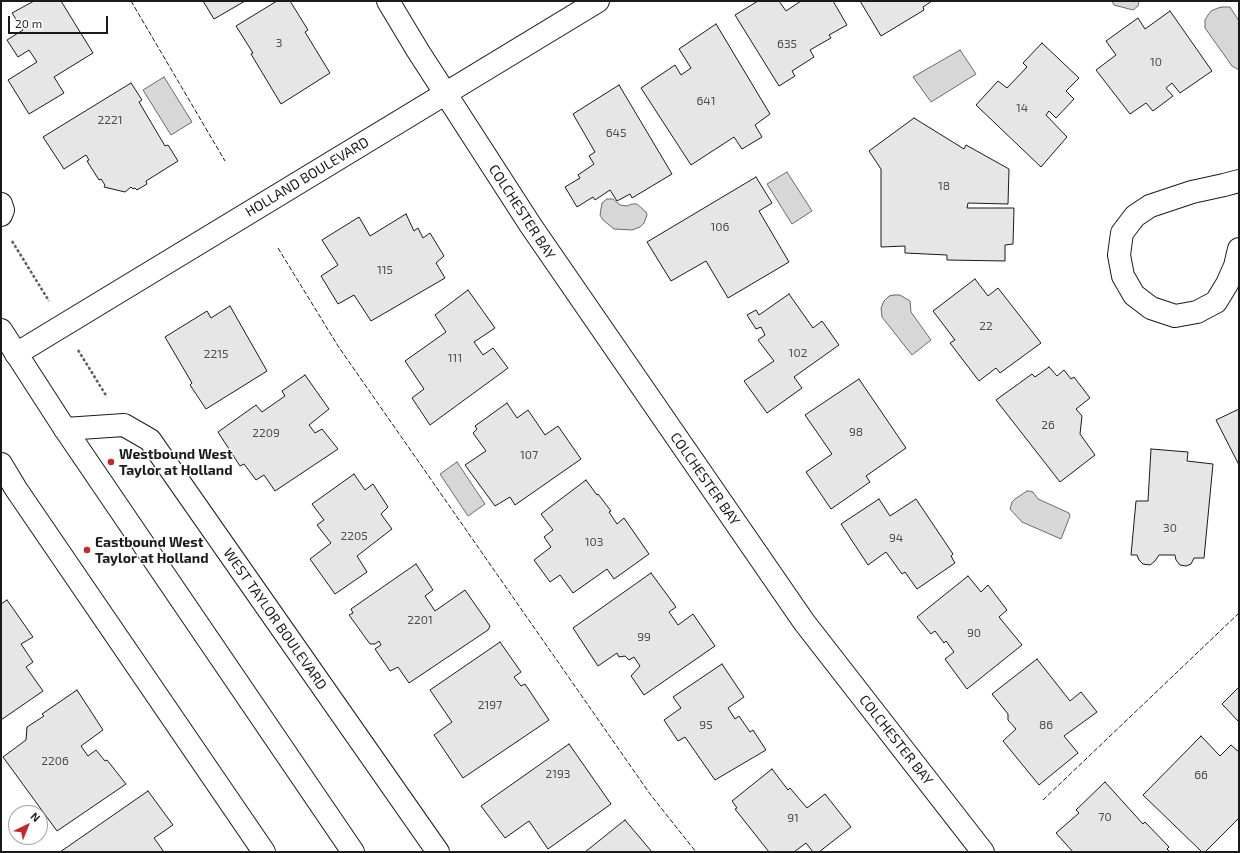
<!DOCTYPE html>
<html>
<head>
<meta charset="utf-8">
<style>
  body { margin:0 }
  #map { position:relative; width:1240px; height:853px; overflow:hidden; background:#fff; font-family:"Exo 2",sans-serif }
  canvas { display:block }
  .frame { position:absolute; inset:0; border:2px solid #1a1a1a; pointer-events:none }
  .north { position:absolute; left:8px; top:805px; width:40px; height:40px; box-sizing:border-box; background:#fff; border:1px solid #a3a3a3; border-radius:50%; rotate:43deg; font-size:11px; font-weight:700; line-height:16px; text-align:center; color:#1a1a1a }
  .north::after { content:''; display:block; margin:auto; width:14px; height:18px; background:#c62828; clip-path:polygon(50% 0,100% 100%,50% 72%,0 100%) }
  .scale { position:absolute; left:8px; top:16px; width:100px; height:18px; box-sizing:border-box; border:2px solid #1a1a1a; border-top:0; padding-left:5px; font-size:12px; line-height:14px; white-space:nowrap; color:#1a1a1a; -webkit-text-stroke:3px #fff; paint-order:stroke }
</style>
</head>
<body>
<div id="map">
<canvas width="1240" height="853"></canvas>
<div class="frame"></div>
<div class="north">N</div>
<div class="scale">20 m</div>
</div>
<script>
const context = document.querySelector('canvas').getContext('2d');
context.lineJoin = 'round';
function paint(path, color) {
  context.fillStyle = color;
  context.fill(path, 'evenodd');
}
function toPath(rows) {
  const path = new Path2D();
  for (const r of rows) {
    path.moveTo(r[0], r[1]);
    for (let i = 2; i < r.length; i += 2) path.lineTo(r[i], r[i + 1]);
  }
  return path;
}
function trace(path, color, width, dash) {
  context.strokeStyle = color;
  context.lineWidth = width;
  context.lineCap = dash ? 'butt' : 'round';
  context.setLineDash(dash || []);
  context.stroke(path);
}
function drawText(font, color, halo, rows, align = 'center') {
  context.font = font + ' "Exo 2",sans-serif';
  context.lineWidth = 3;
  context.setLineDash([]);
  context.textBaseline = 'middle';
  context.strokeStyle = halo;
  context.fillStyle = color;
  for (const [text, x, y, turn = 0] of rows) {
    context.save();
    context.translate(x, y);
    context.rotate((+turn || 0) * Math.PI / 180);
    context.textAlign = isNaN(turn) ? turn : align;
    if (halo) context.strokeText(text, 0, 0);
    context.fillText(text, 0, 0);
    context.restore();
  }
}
const water = toPath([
  [1112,1,1139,1,1138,6,1133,10,1114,5,1112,1],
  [1222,7,1230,7,1239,21,1239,70,1232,66,1205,28,1205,20,1208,15,1211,11,1218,8,1222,7],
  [960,50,976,74,931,102,913,77,960,50],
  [164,77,192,122,171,135,143,90,164,77],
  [787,172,812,211,792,224,767,184,787,172],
  [607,199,613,199,620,205,627,206,632,204,637,204,646,212,647,215,644,223,640,227,632,230,614,229,603,220,600,215,602,203,607,199],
  [894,295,900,295,910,301,911,312,931,340,912,355,882,317,881,308,884,301,889,296,894,295],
  [457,462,485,504,468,516,440,474,457,462],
  [1027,491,1029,491,1033,492,1038,499,1069,513,1070,516,1061,539,1022,522,1010,509,1012,502,1015,499,1027,491]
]);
const building = toPath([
  [34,1,61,1,93,53,54,77,64,93,29,114,8,80,37,62,29,50,18,57,7,40,23,30,12,13,34,1],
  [203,1,245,1,214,19,203,1],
  [277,1,290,1,308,30,305,32,330,73,281,104,251,54,253,53,236,26,277,1],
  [758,1,779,1,786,11,801,1,833,1,847,25,829,35,831,38,810,50,814,57,792,71,795,76,779,86,735,15,758,1],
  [860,1,932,1,923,7,924,10,881,36,860,1],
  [1170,11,1212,71,1180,93,1172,83,1166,88,1173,96,1153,111,1146,103,1130,114,1096,70,1116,55,1106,41,1138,18,1145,29,1170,11],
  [716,24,770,114,755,125,762,137,742,149,734,137,691,165,641,88,675,65,681,75,691,68,679,49,716,24],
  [1042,43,1079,78,1066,91,1074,99,1056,118,1049,111,1046,115,1067,137,1041,167,976,105,998,81,1007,88,1027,67,1023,63,1042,43],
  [131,83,142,100,139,102,165,146,168,145,178,161,146,181,147,184,137,190,135,188,133,189,131,187,125,192,104,187,105,185,101,179,99,180,87,161,89,160,86,155,64,169,43,137,131,83],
  [619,85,672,174,632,198,630,194,617,201,610,190,595,200,593,197,577,207,565,187,580,178,578,175,594,164,589,156,595,152,573,114,619,85],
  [914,118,964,149,966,145,1009,169,1008,204,968,203,967,208,1014,208,1013,244,1005,245,1005,261,947,260,947,255,905,253,905,246,881,247,881,169,869,151,914,118],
  [756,177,772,203,759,211,789,262,728,298,706,261,671,281,647,242,756,177],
  [406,214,414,231,418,228,423,238,430,233,444,256,436,263,445,278,371,321,354,295,338,304,321,276,338,265,322,240,359,217,370,236,406,214],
  [975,279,988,296,998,288,1041,343,1000,373,996,368,979,381,950,343,955,340,933,311,975,279],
  [468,290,495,328,474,342,483,355,493,348,508,368,430,425,412,398,424,389,405,361,446,332,435,315,468,290],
  [789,294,813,328,822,321,839,345,794,377,802,388,767,413,744,381,774,361,758,340,765,335,761,327,756,329,747,315,756,310,759,315,789,294],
  [230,306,267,371,206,409,190,385,192,383,165,337,207,311,211,318,230,306],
  [1049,367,1057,376,1064,370,1071,379,1074,377,1090,398,1076,409,1082,416,1080,434,1095,455,1060,482,996,400,1032,374,1035,377,1049,367],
  [305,375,329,409,309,425,315,433,322,429,338,449,275,491,264,475,256,480,244,464,240,466,218,432,256,405,262,412,285,396,282,391,305,375],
  [859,379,906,448,866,476,870,482,831,509,806,472,832,454,805,415,859,379],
  [507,403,517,418,528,410,545,435,558,426,581,459,515,505,510,497,495,506,465,465,486,451,473,433,477,429,475,426,507,403],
  [1239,409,1239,465,1216,420,1239,409],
  [1151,449,1188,452,1187,461,1213,464,1204,558,1194,558,1191,564,1186,566,1180,565,1176,560,1175,555,1159,555,1155,561,1150,565,1143,564,1139,560,1137,555,1131,555,1136,501,1148,501,1151,449],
  [354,474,365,490,373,484,388,507,381,514,392,529,357,556,367,572,335,594,310,559,331,543,317,525,324,520,312,504,354,474],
  [586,480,597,495,598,494,611,511,609,512,617,524,624,518,649,554,614,579,607,569,573,593,560,575,550,582,534,560,551,547,544,537,553,530,541,514,586,480],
  [879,499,890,516,916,499,953,554,951,556,955,563,917,589,905,572,902,574,886,552,868,565,841,524,879,499],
  [416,564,433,590,425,596,435,611,465,590,490,626,488,630,409,683,398,667,390,671,375,649,381,645,379,641,375,644,370,644,349,615,353,613,351,609,416,564],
  [651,573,676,607,669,612,678,625,693,614,715,646,644,695,631,676,640,666,634,657,629,660,625,656,619,657,617,653,598,666,573,628,651,573],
  [968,576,981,592,988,585,1007,610,999,617,1022,645,967,689,945,659,954,652,946,641,944,643,935,631,931,634,917,617,968,576],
  [7,600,33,637,21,644,33,662,26,667,43,691,1,720,1,604,7,600],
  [500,642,521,672,514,677,521,686,525,684,549,720,463,778,434,735,452,722,430,690,500,642],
  [1037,659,1070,701,1081,692,1097,712,1064,736,1078,753,1039,785,1003,741,1016,729,1008,720,1008,714,992,694,1037,659],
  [722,664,744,697,728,708,735,719,739,716,750,732,753,730,766,750,715,780,685,737,678,741,664,720,681,708,673,697,722,664],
  [1239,687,1239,722,1222,704,1239,687],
  [77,690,103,730,81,746,88,756,96,750,105,761,107,760,126,784,57,831,3,757,26,740,27,727,44,716,42,714,77,690],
  [1201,736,1220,756,1231,745,1239,752,1239,818,1205,852,1202,852,1143,795,1201,736],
  [569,744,611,804,548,849,529,821,505,838,481,806,569,744],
  [772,769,788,790,790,788,807,808,825,794,851,827,819,852,813,852,806,843,794,852,769,852,735,809,737,808,732,801,772,769],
  [1105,782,1143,824,1145,822,1169,847,1167,849,1170,852,1073,852,1056,833,1079,813,1076,810,1105,782],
  [148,791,173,825,154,838,164,852,60,852,148,791],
  [625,820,652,852,585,852,625,820]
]);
const path = toPath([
  [12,241,49,301],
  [78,350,107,397]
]);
const street = toPath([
  [388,1,418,51,531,226,804,622,983,852],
  [1239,181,1224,185,1192,192,1150,206,1135,216,1122,233,1119,255,1123,276,1134,295,1151,308,1175,316,1197,312,1216,302,1227,284,1235,266,1239,249],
  [1,204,3,210,1,215],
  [16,354,598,1],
  [65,429,124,425,150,440,438,852],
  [1,464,16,489,264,852]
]);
const secondary = toPath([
  [1,330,65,429,353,852]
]);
const fence = toPath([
  [131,1,225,161],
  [278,248,338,346,650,794,696,852],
  [1043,800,1239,613]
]);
const markers = [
  [111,462,4,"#c62828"],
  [87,550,4,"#c62828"]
];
const numberNames = [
  ["3",279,43],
  ["635",787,44],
  ["10",1156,62],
  ["641",706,101],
  ["14",1022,108],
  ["2221",110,120],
  ["645",616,133],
  ["18",944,186],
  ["106",720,227],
  ["115",385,270],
  ["22",986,326],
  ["102",798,353],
  ["2215",216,354],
  ["111",455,358],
  ["26",1048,425],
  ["98",856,432],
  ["2209",266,433],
  ["107",529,455],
  ["30",1170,528],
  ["2205",354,536],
  ["94",896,538],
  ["103",594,542],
  ["2201",420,620],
  ["90",974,633],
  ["99",644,637],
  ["2197",490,705],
  ["95",706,725],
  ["86",1046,725],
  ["2206",55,761],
  ["2193",558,774],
  ["66",1201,775],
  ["70",1105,817],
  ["91",793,818]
];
const streetNames = [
  ["HOLLAND BOULEVARD",307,177,-31],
  ["COLCHESTER BAY",522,212,57],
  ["COLCHESTER BAY",705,479,55],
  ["WEST TAYLOR BOULEVARD",275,619,55],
  ["COLCHESTER BAY",896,740,52]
];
const poiNames = [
  ["Westbound West",119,454],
  ["Taylor at Holland",119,470],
  ["Eastbound West",95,542],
  ["Taylor at Holland",95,558]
];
paint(water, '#d7d7d7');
trace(water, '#6a6a6a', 1);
paint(building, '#e6e6e6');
trace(building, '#1a1a1a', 1);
trace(street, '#1a1a1a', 24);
trace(secondary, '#1a1a1a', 24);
trace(path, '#5f5f5f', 2.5, [3, 2]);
trace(street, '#fff', 22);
trace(secondary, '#fff', 22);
trace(fence, '#1a1a1a', 1, [5, 2]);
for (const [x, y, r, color] of markers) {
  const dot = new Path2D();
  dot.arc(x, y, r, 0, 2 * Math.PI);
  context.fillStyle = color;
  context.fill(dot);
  trace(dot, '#fff', 1.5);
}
drawText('12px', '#4d4d4d', null, numberNames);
drawText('14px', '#1a1a1a', '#fff', streetNames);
drawText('bold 14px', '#1a1a1a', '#fff', poiNames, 'left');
</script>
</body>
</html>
